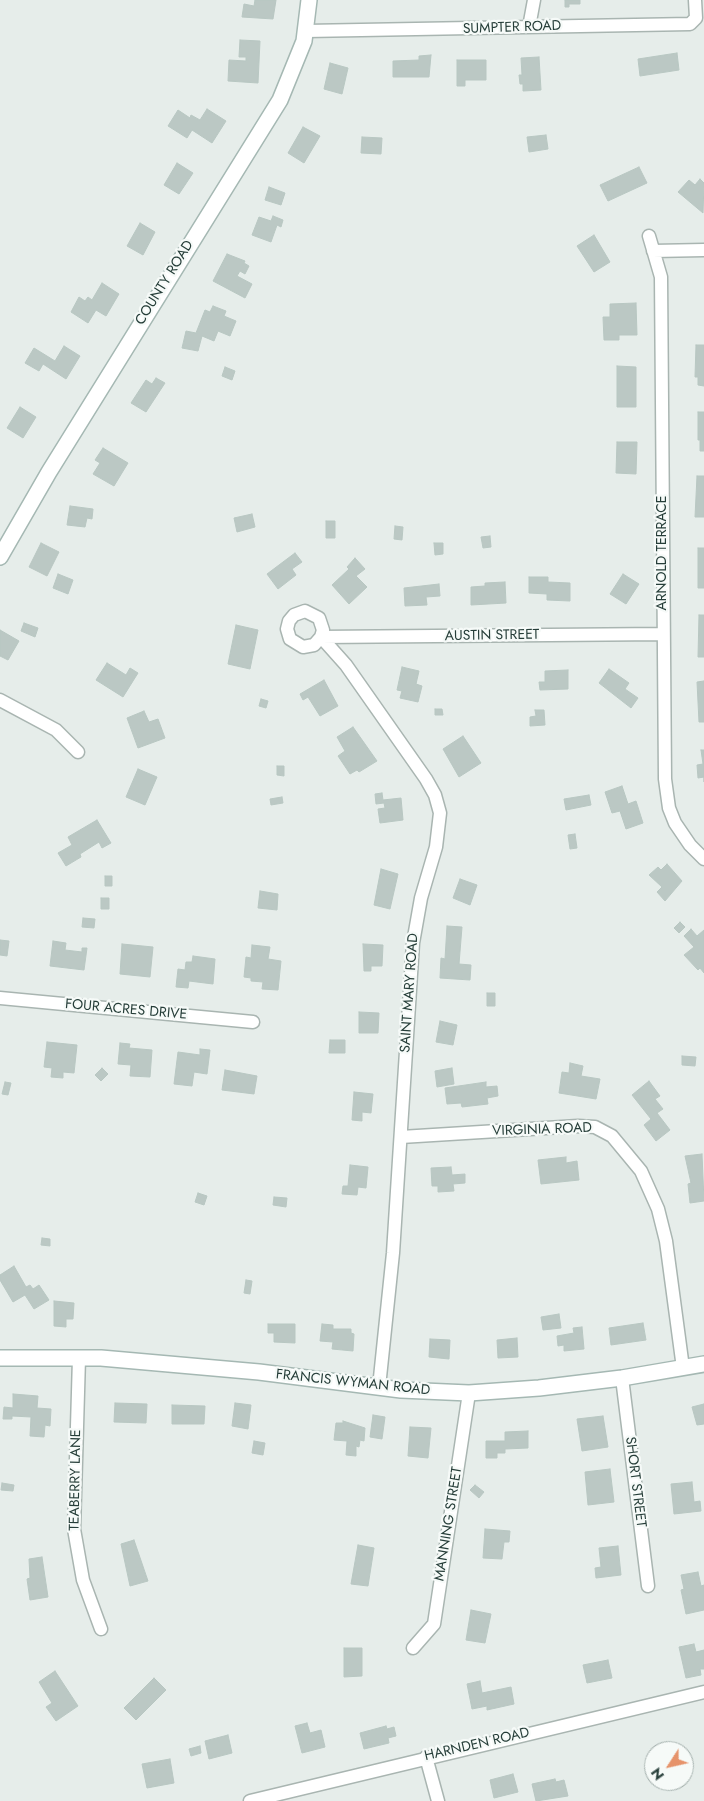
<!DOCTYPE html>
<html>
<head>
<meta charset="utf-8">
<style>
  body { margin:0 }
  #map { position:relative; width:704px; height:1801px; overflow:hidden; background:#e6edea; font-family:Jost,sans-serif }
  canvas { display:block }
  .north { position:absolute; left:644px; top:1741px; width:50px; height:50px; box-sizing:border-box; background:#f6faf8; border:1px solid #a3afac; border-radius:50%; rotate:235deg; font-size:14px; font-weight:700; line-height:20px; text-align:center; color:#263e39 }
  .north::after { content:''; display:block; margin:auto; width:18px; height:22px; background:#e6936b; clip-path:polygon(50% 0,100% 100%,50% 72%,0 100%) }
</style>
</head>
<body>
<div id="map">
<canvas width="704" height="1801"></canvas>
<div class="north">N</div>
</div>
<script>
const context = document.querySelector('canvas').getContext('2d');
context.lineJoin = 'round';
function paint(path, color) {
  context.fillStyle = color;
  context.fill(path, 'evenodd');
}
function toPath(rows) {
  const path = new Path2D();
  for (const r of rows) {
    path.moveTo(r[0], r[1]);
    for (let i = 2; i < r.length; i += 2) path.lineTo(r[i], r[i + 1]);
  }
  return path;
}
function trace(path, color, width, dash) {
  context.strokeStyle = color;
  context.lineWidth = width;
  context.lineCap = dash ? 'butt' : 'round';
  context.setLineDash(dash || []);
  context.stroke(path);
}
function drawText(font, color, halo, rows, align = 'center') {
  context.font = font + ' Jost,sans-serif';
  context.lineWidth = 4.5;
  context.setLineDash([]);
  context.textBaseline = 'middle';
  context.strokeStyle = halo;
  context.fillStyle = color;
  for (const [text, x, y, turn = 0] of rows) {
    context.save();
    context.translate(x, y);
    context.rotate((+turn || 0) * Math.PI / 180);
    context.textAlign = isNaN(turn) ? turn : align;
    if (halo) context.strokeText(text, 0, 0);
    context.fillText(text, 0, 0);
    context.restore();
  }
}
const building = toPath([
  [255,0,276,0,273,19,242,17,244,4,254,6,255,0],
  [565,0,580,0,580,4,569,4,569,7,565,7,565,0],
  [240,40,260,41,258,83,228,81,229,60,246,61,246,57,239,57,240,40],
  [677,53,679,70,640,76,638,59,677,53],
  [431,55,429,77,393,77,393,61,419,60,419,56,431,55],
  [539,57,541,90,523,91,523,84,520,84,519,75,522,75,521,58,539,57],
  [457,60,486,60,486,80,465,80,465,86,457,86,457,60],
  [330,63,348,68,342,94,324,89,330,63],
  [207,109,226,121,212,143,192,130,187,138,168,126,178,110,190,118,191,115,200,120,207,109],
  [303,127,320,136,304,163,288,153,303,127],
  [546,135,548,149,529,152,527,137,546,135],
  [362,137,382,138,381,154,361,153,362,137],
  [177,163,193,173,179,194,164,185,177,163],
  [639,167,647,183,608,201,600,185,639,167],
  [700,179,704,183,703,213,678,192,689,180,695,185,700,179],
  [269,187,285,193,281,205,265,200,269,187],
  [273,216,283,220,281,227,277,225,271,242,252,235,259,217,271,221,273,216],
  [140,223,155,232,143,255,127,246,140,223],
  [594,235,610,262,594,272,577,246,594,235],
  [227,254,245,261,244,263,249,266,245,274,240,271,237,276,252,284,245,298,213,281,227,254],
  [102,283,119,294,106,316,96,310,88,323,71,312,79,297,85,301,88,297,92,300,102,283],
  [636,303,637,335,619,335,619,340,604,340,603,317,610,317,610,304,636,303],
  [213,306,226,311,224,316,236,321,230,336,218,331,214,341,202,336,198,351,182,348,186,331,196,333,205,310,210,312,213,306],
  [696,345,704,345,704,386,698,385,698,377,695,377,696,345],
  [64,346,80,356,66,379,43,364,39,371,25,363,34,348,55,361,64,346],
  [617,366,636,367,636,407,617,407,617,366],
  [225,367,235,371,232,380,222,376,225,367],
  [156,378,165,383,146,412,131,403,146,380,152,384,156,378],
  [20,407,36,417,23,438,7,428,20,407],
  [698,412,704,412,704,451,700,451,700,440,698,440,698,412],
  [617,442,637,442,636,474,616,473,617,442],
  [103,448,128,463,114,486,93,474,100,463,95,460,103,448],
  [697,476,704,476,704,517,695,517,697,476],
  [70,506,93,509,92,519,87,518,85,527,67,525,70,506],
  [252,514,255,527,237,532,234,518,252,514],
  [326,521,335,521,335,538,326,538,326,521],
  [395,526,403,527,402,540,394,539,395,526],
  [490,536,491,547,483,548,481,537,490,536],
  [41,543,59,552,47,576,29,567,41,543],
  [434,543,443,543,443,554,435,555,434,543],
  [698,548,704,548,704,588,698,588,698,548],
  [295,553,302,562,292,569,296,575,278,589,267,574,295,553],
  [355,558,365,569,356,576,367,587,349,604,332,585,349,569,347,567,355,558],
  [58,574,73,580,68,594,53,588,58,574],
  [623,574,639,584,626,604,610,594,623,574],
  [529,577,548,577,548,582,570,583,570,601,547,600,547,594,529,593,529,577],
  [505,582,506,603,471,605,471,587,485,586,485,583,505,582],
  [439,584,440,596,426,597,427,605,405,606,404,588,439,584],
  [699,615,704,615,704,657,698,657,699,615],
  [24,623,38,628,35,637,21,631,24,623],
  [236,625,258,630,250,669,228,664,236,625],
  [0,630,19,641,8,660,0,656,0,630],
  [107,663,126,675,130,668,138,673,123,697,96,680,107,663],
  [402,667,419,671,416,684,422,686,418,702,400,698,402,691,397,690,402,667],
  [609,669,629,683,625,689,638,698,631,708,599,683,609,669],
  [568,670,568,689,540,690,539,682,545,682,545,671,568,670],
  [324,680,338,706,320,716,308,697,303,700,300,694,324,680],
  [704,681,704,722,699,722,697,682,704,681],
  [261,699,268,701,266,708,259,706,261,699],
  [435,709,442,709,443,715,435,715,435,709],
  [535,710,544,710,545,725,530,726,530,717,536,716,535,710],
  [144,711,149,722,158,719,165,738,138,748,127,718,144,711],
  [353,727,377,761,359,772,357,770,350,774,338,756,345,751,337,737,353,727],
  [463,736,481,763,459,777,443,749,463,736],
  [701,750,704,750,704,782,704,777,698,778,697,765,703,764,701,750],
  [277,766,284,766,284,776,277,775,277,766],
  [138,769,157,777,145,805,126,797,138,769],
  [622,786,628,804,636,801,643,823,626,829,620,811,612,813,605,792,622,786],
  [382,793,383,800,401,798,403,820,380,823,378,809,385,808,384,803,376,804,375,794,382,793],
  [589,795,591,805,566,810,564,799,589,795],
  [282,797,283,803,271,805,270,799,282,797],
  [97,820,111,843,102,848,99,842,80,854,81,857,66,866,58,853,72,845,68,837,97,820],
  [575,834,577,848,570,849,568,835,575,834],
  [667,864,682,881,665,901,657,892,662,887,649,875,658,867,661,870,667,864],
  [381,869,398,874,390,909,374,905,381,869],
  [105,876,112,876,112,886,105,886,105,876],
  [460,879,477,885,470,905,453,898,460,879],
  [260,891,278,894,277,910,258,908,260,891],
  [101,898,109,898,109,909,101,909,101,898],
  [83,918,95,919,94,928,82,927,83,918],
  [680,922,685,927,679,933,674,928,680,922],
  [447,926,462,927,459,964,471,965,470,980,440,978,441,958,445,959,447,926],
  [691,929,697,936,704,930,704,973,700,968,698,970,684,955,694,947,684,936,691,929],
  [0,940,9,941,7,956,0,955,0,940],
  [53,941,66,943,65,950,82,952,82,948,87,948,84,970,50,966,53,941],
  [122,944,153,947,150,977,120,974,122,944],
  [363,944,383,945,382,966,371,966,371,971,364,971,363,944],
  [252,945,270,947,268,959,281,961,278,990,262,989,263,982,251,981,251,978,244,977,246,957,251,958,252,945],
  [193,956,215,959,213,984,189,981,188,988,176,987,178,969,185,970,186,962,192,962,193,956],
  [487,993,495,993,495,1006,487,1006,487,993],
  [359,1012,379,1013,378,1033,359,1033,359,1012],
  [440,1021,457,1025,453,1045,436,1042,440,1021],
  [330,1040,345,1040,345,1053,329,1053,330,1040],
  [47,1042,77,1045,74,1073,63,1072,63,1078,51,1077,52,1068,44,1067,47,1042],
  [120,1043,130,1044,129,1048,152,1050,150,1077,130,1076,131,1065,118,1064,120,1043],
  [200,1049,210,1050,207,1074,194,1072,192,1086,174,1084,178,1052,200,1055,200,1049],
  [682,1056,696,1057,695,1066,682,1065,682,1056],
  [570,1063,583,1066,581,1076,600,1079,596,1099,559,1093,562,1072,569,1073,570,1063],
  [102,1068,108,1074,101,1081,95,1075,102,1068],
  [452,1068,454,1084,437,1087,435,1071,452,1068],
  [225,1070,257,1076,254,1094,222,1090,225,1070],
  [649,1081,660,1096,655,1099,663,1109,657,1113,670,1130,656,1141,644,1125,651,1119,632,1095,649,1081],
  [5,1082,11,1083,8,1095,2,1094,5,1082],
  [486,1082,486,1087,497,1086,498,1096,487,1098,488,1104,462,1107,461,1103,447,1104,445,1088,486,1082],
  [354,1092,373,1094,371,1113,362,1112,362,1121,352,1120,354,1092],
  [702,1154,704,1201,690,1203,688,1184,691,1183,685,1156,702,1154],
  [566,1157,566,1163,577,1161,579,1180,541,1184,538,1160,566,1157],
  [350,1165,368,1167,366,1188,358,1187,357,1195,342,1194,343,1186,348,1186,350,1165],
  [451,1167,452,1175,465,1174,465,1183,453,1184,454,1191,438,1192,438,1186,432,1186,431,1168,451,1167],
  [198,1193,207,1196,204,1205,195,1202,198,1193],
  [274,1197,287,1198,286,1207,273,1205,274,1197],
  [42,1238,50,1239,50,1246,41,1245,42,1238],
  [14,1266,26,1287,30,1285,33,1289,39,1285,49,1300,34,1309,25,1295,13,1302,0,1280,0,1275,14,1266],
  [246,1280,252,1281,250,1294,244,1293,246,1280],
  [54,1301,74,1303,73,1319,66,1319,66,1327,54,1326,54,1301],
  [559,1314,561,1328,543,1330,541,1317,559,1314],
  [643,1323,646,1340,611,1345,609,1328,643,1323],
  [268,1324,295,1324,295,1343,274,1342,274,1333,268,1333,268,1324],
  [322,1324,333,1325,333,1329,351,1329,351,1333,354,1334,353,1351,332,1349,333,1342,320,1341,322,1324],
  [582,1327,584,1349,564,1351,564,1345,558,1346,557,1336,574,1333,573,1328,582,1327],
  [517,1338,518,1357,498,1358,497,1340,517,1338],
  [430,1339,450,1340,449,1359,429,1357,430,1339],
  [13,1394,38,1396,37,1408,51,1409,50,1426,45,1425,44,1437,30,1436,31,1417,12,1416,12,1419,3,1419,4,1407,13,1408,13,1394],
  [115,1403,147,1404,146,1423,114,1422,115,1403],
  [235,1403,251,1405,248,1429,232,1426,235,1403],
  [704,1404,704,1424,697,1425,692,1407,704,1404],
  [172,1405,205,1406,204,1424,172,1424,172,1405],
  [373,1415,385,1417,382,1439,370,1437,373,1415],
  [603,1416,608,1447,582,1451,577,1419,603,1416],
  [343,1421,365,1428,364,1441,360,1440,359,1447,356,1446,356,1456,346,1455,347,1441,334,1440,336,1423,343,1423,343,1421],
  [410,1427,431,1428,428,1458,408,1456,410,1427],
  [528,1431,528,1448,505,1449,505,1453,497,1453,497,1458,486,1458,486,1441,505,1441,505,1432,528,1431],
  [254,1441,265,1443,263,1455,252,1453,254,1441],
  [610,1469,614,1502,588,1505,585,1472,610,1469],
  [692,1482,694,1502,700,1501,701,1511,674,1514,671,1484,692,1482],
  [2,1483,14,1485,13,1491,1,1490,2,1483],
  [475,1485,484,1492,479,1498,470,1490,475,1485],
  [485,1529,510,1531,509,1542,504,1542,502,1559,483,1558,485,1529],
  [134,1540,148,1581,130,1586,121,1544,134,1540],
  [358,1545,374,1548,368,1586,351,1584,358,1545],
  [618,1546,621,1575,596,1578,595,1568,601,1567,599,1548,618,1546],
  [42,1557,48,1597,30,1600,27,1579,30,1578,29,1559,42,1557],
  [698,1572,701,1586,704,1585,704,1610,686,1614,681,1590,684,1589,681,1575,698,1572],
  [471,1610,491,1614,485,1643,466,1640,471,1610],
  [694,1644,696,1652,704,1650,704,1669,700,1669,701,1675,686,1678,679,1647,694,1644],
  [344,1648,362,1648,362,1676,344,1677,344,1648],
  [608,1660,612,1678,587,1683,583,1665,608,1660],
  [55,1671,78,1706,56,1721,46,1707,52,1703,39,1682,55,1671],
  [154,1678,166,1690,136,1720,124,1708,154,1678],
  [480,1681,482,1693,511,1687,514,1704,487,1710,487,1706,472,1709,467,1684,480,1681],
  [307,1723,310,1733,321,1730,325,1747,302,1753,295,1726,307,1723],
  [386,1726,387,1729,394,1727,396,1736,388,1738,389,1743,364,1749,360,1733,386,1726],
  [228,1735,232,1753,209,1759,205,1741,228,1735],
  [678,1745,679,1751,654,1752,654,1750,678,1745],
  [200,1746,201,1753,191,1756,189,1749,200,1746],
  [170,1759,174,1783,147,1788,142,1764,170,1759],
  [513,1774,518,1792,494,1798,490,1780,513,1774],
  [555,1779,556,1782,564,1780,568,1796,536,1801,532,1784,555,1779]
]);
const street = toPath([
  [529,27,534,0],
  [306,31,690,24,696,18,695,0],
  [649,236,661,277,665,779,669,808,675,823,690,845,704,859],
  [653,251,704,250],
  [0,700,56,730,78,752],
  [0,998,253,1022],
  [401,1137,578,1126,595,1127,612,1136,641,1171,658,1209,666,1241,683,1368],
  [79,1358,74,1529,83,1580,101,1629],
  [622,1378,648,1586],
  [379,1387,393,1253,413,943,421,898,436,847,440,813,435,795,426,779,346,665,321,637,323,630,319,618,305,611,294,615,289,621,287,629,290,639,303,647,314,645,321,637,663,634],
  [413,1648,434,1624,469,1393],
  [426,1757,438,1801],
  [250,1801,704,1692]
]);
const secondary = toPath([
  [0,557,49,472,280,100,304,41,309,0],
  [0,1358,101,1358,259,1372,401,1390,469,1393,539,1388,622,1378,704,1364]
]);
const streetNames = [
  ["SUMPTER ROAD",512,28,-2],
  ["COUNTY ROAD",165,283,-58],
  ["ARNOLD TERRACE",663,553,-90],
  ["AUSTIN STREET",492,636,-1],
  ["SAINT MARY ROAD",410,993,-86],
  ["FOUR ACRES DRIVE",126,1010,5],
  ["VIRGINIA ROAD",542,1130,-2],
  ["FRANCIS WYMAN ROAD",353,1383,6],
  ["TEABERRY LANE",76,1480,-89],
  ["SHORT STREET",635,1482,83],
  ["MANNING STREET",449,1524,-81],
  ["HARNDEN ROAD",477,1745,-13]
];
paint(building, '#bbc8c4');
trace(building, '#b8c7c2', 1);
trace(street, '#a9b5b1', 15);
trace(secondary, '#a5b8b3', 18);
trace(street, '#fff', 12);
trace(secondary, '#fff', 15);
drawText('14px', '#263e39', '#f6faf8', streetNames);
</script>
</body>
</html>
